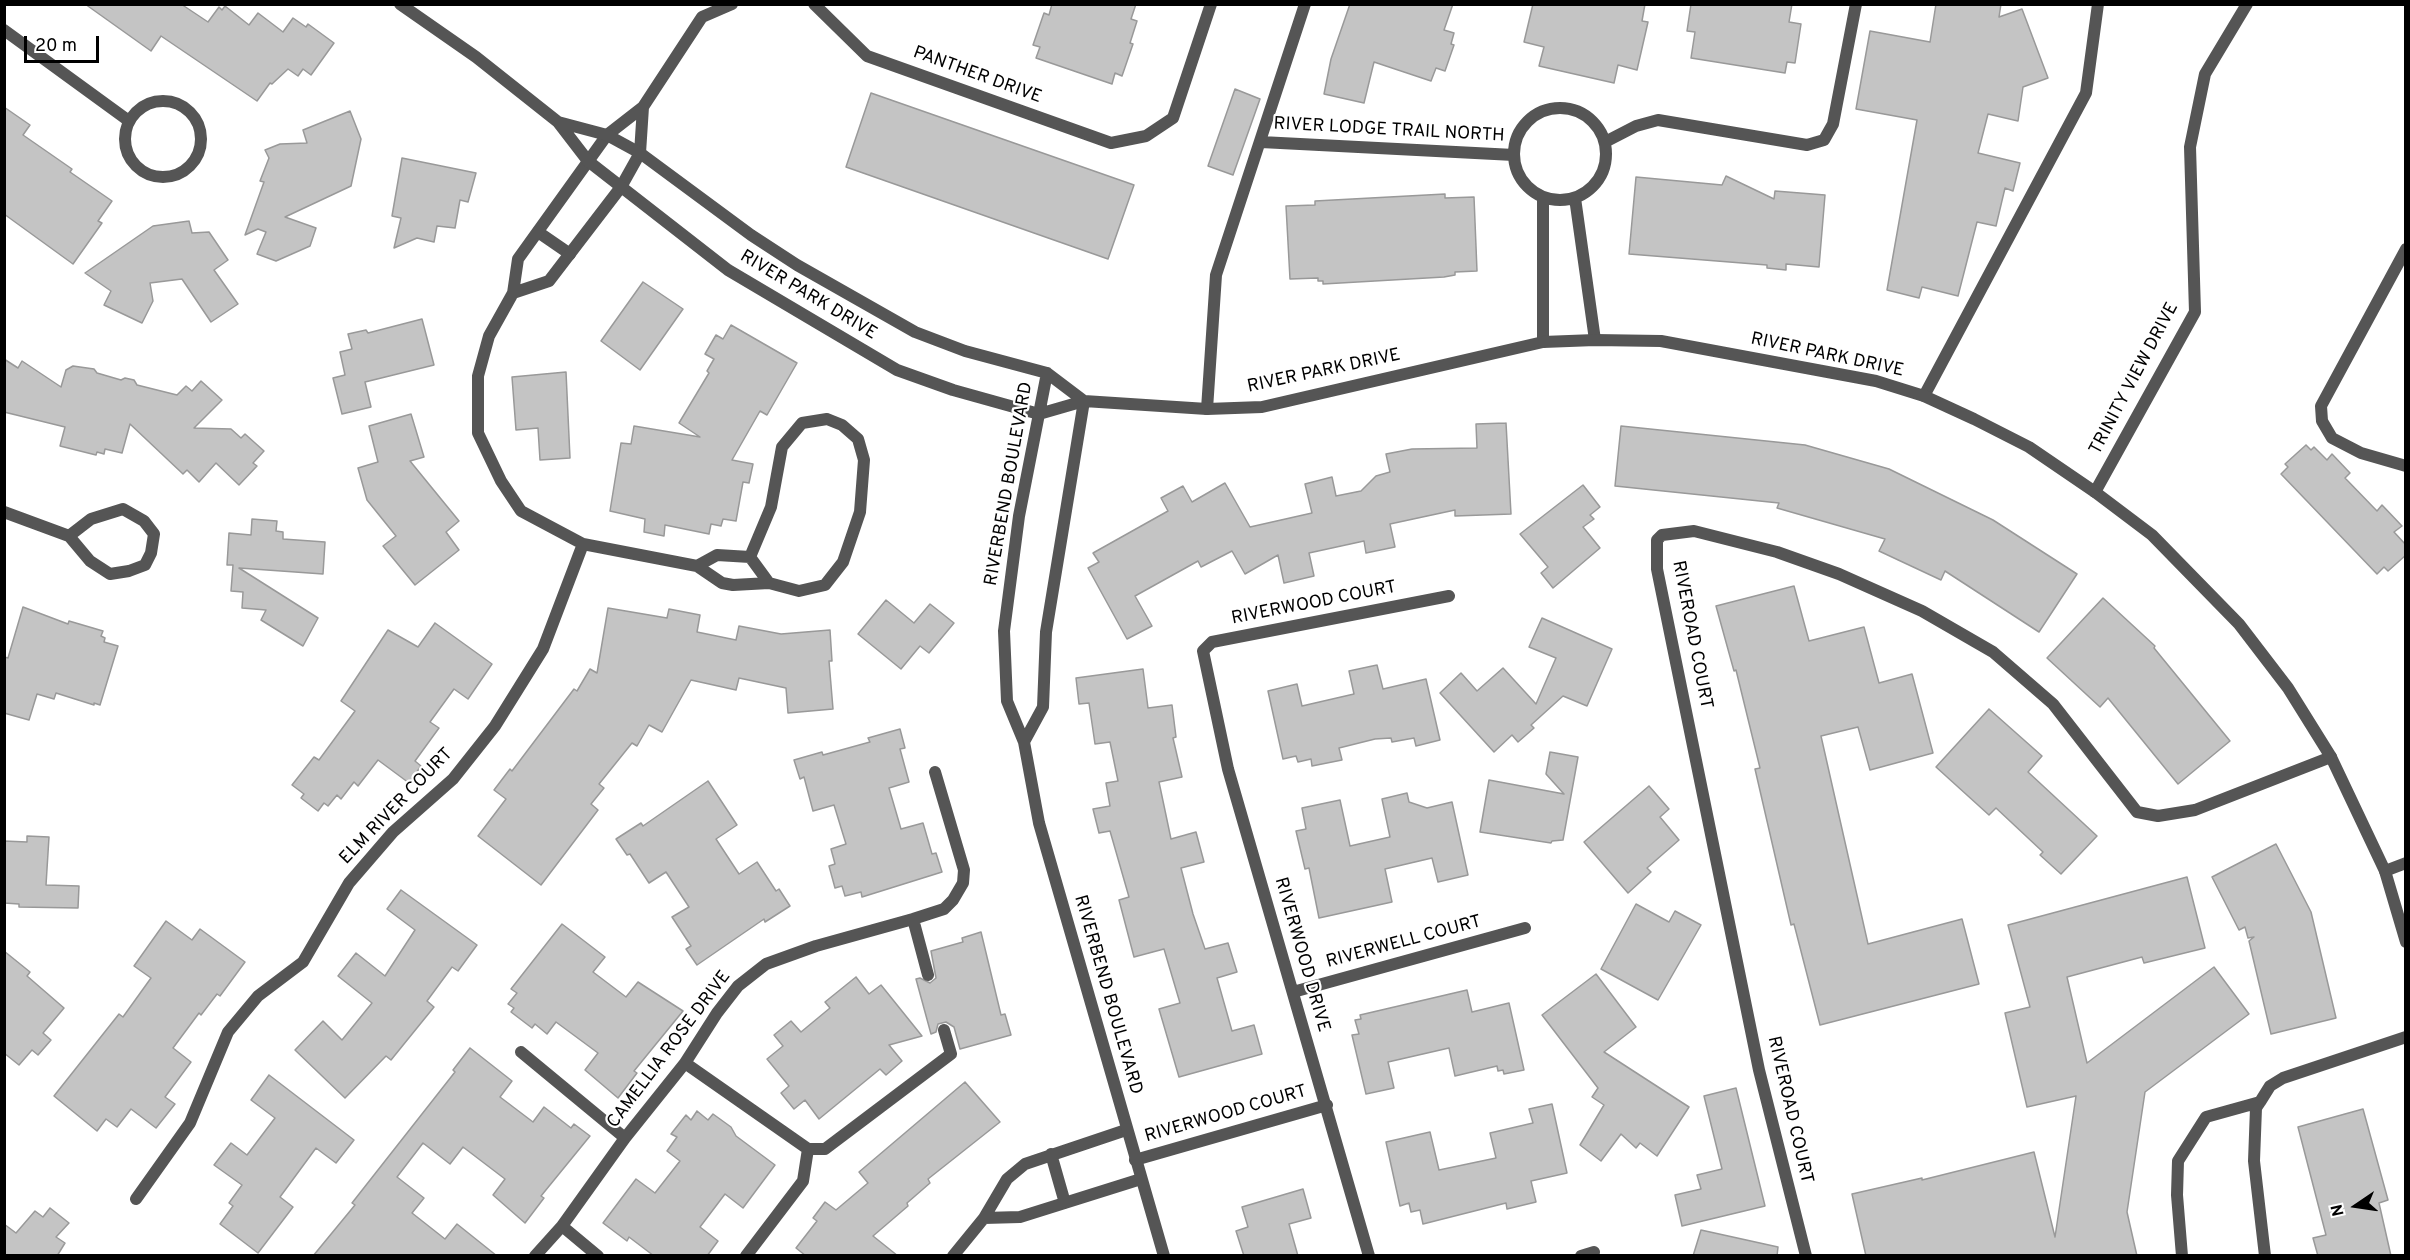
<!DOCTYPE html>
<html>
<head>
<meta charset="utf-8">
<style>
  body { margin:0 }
  #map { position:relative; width:2410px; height:1260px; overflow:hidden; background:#fff; font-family:Overpass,sans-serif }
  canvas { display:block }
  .frame { position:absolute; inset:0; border:6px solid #000; pointer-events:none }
  .north { position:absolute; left:2326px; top:1176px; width:60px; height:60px; -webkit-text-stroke:4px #fff; paint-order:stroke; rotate:257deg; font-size:16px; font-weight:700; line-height:24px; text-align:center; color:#000 }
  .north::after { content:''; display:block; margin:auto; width:21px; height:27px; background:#000; clip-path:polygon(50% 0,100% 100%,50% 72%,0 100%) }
  .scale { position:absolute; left:24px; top:36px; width:75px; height:27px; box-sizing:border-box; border:3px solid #000; border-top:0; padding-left:8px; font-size:18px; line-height:21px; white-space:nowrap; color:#000; -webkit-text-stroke:4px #fff; paint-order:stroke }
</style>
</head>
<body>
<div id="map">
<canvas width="2410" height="1260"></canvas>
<div class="frame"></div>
<div class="north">N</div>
<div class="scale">20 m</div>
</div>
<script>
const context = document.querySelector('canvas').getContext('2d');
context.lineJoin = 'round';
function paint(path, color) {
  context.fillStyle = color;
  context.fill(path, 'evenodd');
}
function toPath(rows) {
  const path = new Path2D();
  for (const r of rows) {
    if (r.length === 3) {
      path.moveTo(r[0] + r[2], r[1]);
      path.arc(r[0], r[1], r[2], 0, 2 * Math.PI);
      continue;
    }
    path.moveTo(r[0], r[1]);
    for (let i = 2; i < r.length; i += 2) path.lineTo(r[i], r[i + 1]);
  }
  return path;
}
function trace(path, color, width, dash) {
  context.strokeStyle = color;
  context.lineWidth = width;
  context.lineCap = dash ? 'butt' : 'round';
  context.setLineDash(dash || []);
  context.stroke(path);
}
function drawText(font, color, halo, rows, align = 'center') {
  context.font = font + ' Overpass,sans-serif';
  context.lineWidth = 4.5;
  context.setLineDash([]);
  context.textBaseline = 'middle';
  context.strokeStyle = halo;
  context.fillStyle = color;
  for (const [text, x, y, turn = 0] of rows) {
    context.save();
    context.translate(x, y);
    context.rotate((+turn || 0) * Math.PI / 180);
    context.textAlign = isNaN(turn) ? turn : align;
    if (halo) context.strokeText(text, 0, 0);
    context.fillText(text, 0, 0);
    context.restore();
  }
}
const building = toPath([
  [85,4,181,4,208,22,219,7,222,10,225,6,249,25,258,13,283,32,293,18,306,27,308,24,334,43,311,75,303,69,298,76,288,69,272,84,270,83,257,101,161,36,151,51,85,4],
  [1052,4,1136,4,1131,19,1137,21,1130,43,1133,44,1122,76,1115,73,1112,84,1036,58,1040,47,1033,45,1044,13,1049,15,1052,4],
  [1350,4,1453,4,1444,30,1454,33,1451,44,1454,45,1445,71,1436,68,1431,81,1374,62,1364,103,1324,94,1331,59,1350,4],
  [1533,4,1645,4,1642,21,1648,22,1637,70,1618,65,1614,83,1539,66,1544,47,1524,42,1533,4],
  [1691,4,1792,4,1789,22,1801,24,1795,63,1787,62,1785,73,1691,58,1695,32,1687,31,1691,4],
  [1936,4,2001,4,1999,17,2022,9,2048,78,2023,87,2018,121,1988,114,1978,153,2020,163,2013,191,2005,188,1996,226,1977,222,1958,296,1922,287,1919,298,1887,290,1917,120,1856,109,1870,31,1930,42,1936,4],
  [1235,89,1260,99,1233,175,1208,166,1235,89],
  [871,93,1134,185,1108,259,846,167,871,93],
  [4,107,30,125,23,135,72,169,70,172,112,201,98,221,102,223,73,264,4,214,4,107],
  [350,111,361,139,351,186,285,217,316,228,310,246,276,261,257,254,266,232,258,229,245,235,264,182,260,181,269,158,265,150,280,144,307,143,303,130,350,111],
  [402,158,476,173,468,202,460,200,455,228,437,226,434,242,417,238,394,248,401,218,392,216,402,158],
  [1726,176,1774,199,1775,191,1825,195,1819,267,1786,264,1786,270,1767,268,1767,265,1629,254,1636,177,1722,185,1726,176],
  [1445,194,1445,198,1474,197,1477,271,1455,272,1455,275,1444,277,1323,284,1323,281,1318,281,1318,278,1290,279,1286,206,1315,205,1315,201,1445,194],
  [189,221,192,233,209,232,228,260,214,270,238,304,211,322,182,279,150,283,153,301,142,323,104,305,111,291,85,273,153,226,189,221],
  [643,282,683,309,640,370,601,341,643,282],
  [422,319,434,365,365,382,371,407,342,414,333,378,345,375,340,352,352,349,348,334,366,330,368,333,422,319],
  [731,325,797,363,767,415,760,411,732,460,753,464,749,483,743,482,736,521,723,519,721,526,711,524,709,534,665,525,664,536,644,532,645,519,610,511,621,443,631,444,634,426,700,437,679,423,709,373,707,371,714,359,705,354,716,335,723,339,731,325],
  [4,359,18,368,22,361,61,387,66,370,73,366,94,369,97,373,121,380,125,378,134,380,137,385,177,395,186,386,192,391,201,381,222,400,194,428,231,429,241,438,245,434,264,451,253,463,257,466,239,485,216,463,199,482,187,470,183,474,130,424,122,453,105,449,104,454,97,452,96,455,60,446,65,427,4,412,4,359],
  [566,372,570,458,540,460,538,428,516,430,512,377,566,372],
  [411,414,424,457,410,461,459,521,446,532,459,550,415,585,383,546,396,536,367,500,358,468,378,462,369,426,411,414],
  [1506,423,1511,514,1455,516,1455,510,1390,524,1395,547,1366,553,1364,541,1309,553,1314,576,1284,583,1278,555,1245,574,1232,551,1201,567,1198,561,1135,596,1152,626,1127,639,1088,568,1099,562,1093,553,1168,511,1161,498,1183,486,1192,502,1225,483,1250,527,1312,513,1305,484,1332,477,1336,496,1361,491,1376,476,1390,472,1386,454,1412,449,1477,448,1476,424,1506,423],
  [1621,426,1805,445,1889,469,1993,520,2077,574,2039,632,1945,571,1941,580,1879,551,1885,539,1777,508,1779,503,1615,486,1621,426],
  [2306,445,2311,450,2314,447,2327,460,2332,454,2350,473,2345,478,2377,511,2382,505,2402,526,2394,532,2406,545,2406,555,2388,571,2384,567,2377,574,2281,474,2288,467,2285,464,2306,445],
  [1583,485,1600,507,1590,515,1594,519,1583,527,1600,548,1553,588,1541,573,1548,567,1520,534,1583,485],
  [252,519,277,521,276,531,283,532,283,539,325,542,323,574,239,568,318,618,303,646,261,620,266,610,242,608,243,592,231,591,233,565,227,565,229,533,251,535,252,519],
  [1794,586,1809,641,1864,627,1879,683,1912,674,1933,753,1870,770,1858,727,1821,736,1868,944,1962,919,1979,984,1820,1025,1794,924,1791,925,1755,769,1760,768,1736,670,1734,671,1716,606,1794,586],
  [2103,598,2155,646,2154,648,2230,741,2178,784,2108,698,2100,707,2047,658,2103,598],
  [886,600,914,623,930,604,954,623,929,653,920,646,901,669,858,634,886,600],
  [23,607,68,624,69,621,103,631,101,636,105,638,104,642,118,646,100,705,94,703,94,705,56,693,54,699,37,694,29,720,4,713,4,657,8,658,23,607],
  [608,608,667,618,669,609,700,615,697,632,736,640,739,626,781,634,830,630,832,661,829,661,833,709,788,713,786,688,739,678,736,690,691,680,662,732,649,725,637,746,632,743,599,784,604,788,591,804,598,810,541,885,478,836,506,799,494,790,510,769,512,771,574,689,577,691,590,669,597,673,608,608],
  [1542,618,1612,649,1587,706,1563,696,1531,725,1534,728,1518,742,1512,735,1494,752,1440,693,1461,673,1477,691,1503,668,1536,704,1556,658,1529,647,1542,618],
  [435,623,492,664,468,699,454,689,430,722,439,728,415,761,421,766,409,783,378,760,358,786,354,782,341,799,337,795,328,806,324,803,318,811,301,798,304,794,292,785,314,757,319,760,355,711,341,701,388,630,418,647,435,623],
  [1377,665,1383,689,1426,679,1440,740,1416,746,1414,738,1392,742,1391,738,1375,739,1339,748,1342,760,1312,766,1311,759,1298,762,1296,756,1283,759,1268,691,1297,684,1302,706,1354,694,1349,671,1377,665],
  [1143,669,1148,708,1172,705,1176,737,1173,738,1182,777,1159,782,1171,839,1196,832,1204,862,1181,868,1193,914,1205,949,1228,943,1237,972,1217,978,1232,1031,1254,1025,1262,1054,1179,1077,1159,1009,1180,1003,1164,949,1134,957,1119,900,1129,897,1110,831,1099,833,1093,809,1110,806,1106,783,1118,781,1110,742,1095,744,1089,703,1079,704,1076,678,1143,669],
  [1989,709,2042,756,2028,772,2097,836,2061,874,2040,855,2043,852,1996,808,1989,815,1936,767,1989,709],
  [900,729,905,748,900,749,909,782,889,788,901,829,923,823,932,854,936,853,942,872,862,897,861,892,845,896,842,886,835,888,829,866,835,864,831,849,846,844,834,805,813,811,804,777,800,779,794,760,822,752,823,755,870,742,868,738,900,729],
  [1550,752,1578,757,1563,840,1552,841,1551,843,1480,832,1489,780,1564,794,1546,774,1550,752],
  [708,781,737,825,716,839,739,874,757,862,776,891,779,889,790,906,765,922,764,919,697,965,686,949,691,946,672,917,689,907,666,872,649,883,630,854,627,855,616,839,641,823,643,826,708,781],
  [1649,786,1669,809,1660,817,1679,840,1647,868,1651,872,1628,893,1584,842,1649,786],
  [1407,793,1409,802,1427,808,1452,802,1468,875,1438,882,1432,858,1385,869,1392,902,1319,918,1309,868,1305,869,1296,831,1306,829,1302,808,1340,800,1350,846,1390,837,1382,799,1407,793],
  [27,836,49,837,46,885,79,886,78,908,19,907,19,904,4,903,4,841,27,842,27,836],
  [2276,844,2311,912,2336,1018,2271,1034,2249,941,2254,937,2248,938,2245,927,2239,930,2212,877,2276,844],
  [2187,877,2205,948,2144,963,2142,957,2067,977,2087,1063,2214,967,2249,1014,2145,1092,2127,1212,2137,1256,1866,1256,1852,1194,1922,1178,1922,1180,2034,1152,2055,1237,2076,1096,2027,1107,2005,1013,2030,1007,2008,925,2187,877],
  [401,890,477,945,458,971,452,967,427,1001,434,1007,391,1060,386,1056,345,1098,295,1050,323,1021,342,1040,372,1003,338,976,356,953,385,976,415,930,387,909,401,890],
  [1636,904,1669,922,1675,911,1701,925,1658,1000,1601,969,1636,904],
  [166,921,192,940,200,929,245,962,220,996,217,994,201,1015,199,1013,173,1048,191,1062,165,1097,175,1104,156,1128,131,1109,117,1127,106,1119,97,1131,54,1096,119,1014,123,1017,151,978,134,966,166,921],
  [562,924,605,957,593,972,626,997,638,982,683,1011,634,1071,637,1073,618,1098,585,1070,598,1053,556,1022,547,1034,535,1024,532,1028,511,1012,514,1008,508,1004,517,993,511,989,562,924],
  [981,932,1001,1015,1005,1014,1011,1035,960,1049,954,1027,946,1022,938,1024,936,1032,931,1034,916,979,920,978,930,983,936,978,931,951,963,942,962,938,981,932],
  [4,951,30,972,27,976,64,1008,43,1033,51,1040,38,1055,32,1050,19,1065,4,1053,4,951],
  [1596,974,1636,1027,1604,1052,1689,1107,1657,1156,1640,1143,1636,1148,1621,1134,1601,1161,1580,1145,1604,1105,1592,1097,1598,1088,1542,1015,1596,974],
  [856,977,869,994,881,985,922,1036,889,1045,902,1061,886,1075,880,1069,819,1119,805,1100,794,1109,781,1093,789,1086,767,1059,783,1046,774,1035,791,1021,801,1032,830,1008,825,1002,856,977],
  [1467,990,1472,1012,1509,1003,1524,1070,1504,1074,1503,1070,1498,1071,1497,1066,1455,1076,1449,1048,1388,1062,1394,1088,1366,1094,1352,1035,1359,1034,1355,1020,1361,1019,1360,1015,1467,990],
  [470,1048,512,1081,500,1097,533,1122,544,1107,571,1128,574,1124,590,1136,541,1196,544,1198,525,1223,493,1195,505,1179,463,1147,450,1164,423,1143,397,1177,424,1198,412,1213,445,1239,457,1224,497,1256,313,1256,355,1205,352,1203,455,1072,453,1070,470,1048],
  [269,1075,354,1140,336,1163,316,1148,280,1197,293,1207,258,1253,220,1224,233,1206,229,1203,242,1185,214,1165,231,1143,247,1155,275,1118,251,1100,269,1075],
  [965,1082,1000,1122,928,1179,930,1183,907,1203,908,1206,873,1236,898,1256,806,1256,796,1248,817,1221,813,1218,825,1202,836,1210,868,1183,859,1172,965,1082],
  [1736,1088,1765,1206,1682,1226,1675,1195,1701,1189,1697,1175,1722,1169,1704,1096,1736,1088],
  [1552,1104,1567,1173,1531,1181,1536,1202,1507,1209,1506,1203,1423,1224,1420,1210,1411,1212,1409,1203,1400,1206,1386,1142,1430,1132,1439,1170,1496,1158,1490,1133,1533,1123,1529,1109,1552,1104],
  [2363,1109,2388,1200,2379,1203,2391,1256,2318,1256,2313,1238,2326,1235,2298,1127,2363,1109],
  [697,1111,708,1120,713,1114,731,1127,736,1136,775,1165,743,1208,725,1194,700,1227,718,1241,707,1256,654,1256,629,1237,627,1241,603,1223,636,1179,655,1193,680,1161,667,1151,677,1137,671,1134,686,1115,691,1120,697,1111],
  [1303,1189,1311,1218,1289,1224,1298,1256,1244,1256,1236,1231,1248,1227,1242,1207,1303,1189],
  [50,1208,69,1223,56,1237,65,1243,57,1256,4,1256,4,1224,16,1233,35,1211,43,1217,50,1208],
  [1701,1230,1778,1247,1777,1256,1693,1256,1701,1230]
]);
const service = toPath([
  [814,4,867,56,1111,143,1146,136,1173,118,1211,4],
  [1560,154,46],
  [607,135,643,107,702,17,732,4],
  [1261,142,1514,155],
  [1605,142,1636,126,1658,120,1807,145,1824,140,1833,124,1856,4],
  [640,153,643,107],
  [1575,198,1595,340],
  [538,232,570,254],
  [2406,249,2321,406,2322,421,2332,438,2361,453,2406,466],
  [1543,342,1543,198],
  [1924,396,2086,93,2098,4],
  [1207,409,1216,275,1305,4],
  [2095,492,2195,312,2190,147,2205,74,2247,4],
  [2385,871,2406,863],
  [913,919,928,975],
  [521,1052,625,1138],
  [685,1063,808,1149,825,1149,951,1054,944,1030],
  [1051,1154,1065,1203],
  [984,1218,1020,1217,1141,1179],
  [562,1226,598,1256],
  [535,1256,562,1226,625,1138,685,1063,717,1013,738,986,766,964,816,946,913,919,944,909,953,900,963,883,964,870,935,772],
  [746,1256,803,1181,808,1149],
  [953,1256,984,1218,1007,1179,1025,1164,1126,1130],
  [1806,1256,1759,1070,1657,569,1657,540,1662,535,1694,531,1777,552,1839,574,1922,611,1993,652,2053,704,2137,812,2158,816,2195,810,2331,757],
  [2182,1256,2177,1195,2178,1161,2206,1117,2260,1102],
  [2265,1256,2254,1161,2256,1108,2260,1102,2270,1086,2283,1078,2406,1037]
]);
const minor = toPath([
  [4,30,129,121],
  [163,139,38],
  [607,135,518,259,513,293,489,336,478,376,478,433,501,481,521,511,583,544,697,566,722,583,733,585,769,583],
  [513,293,549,281,621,187,640,153],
  [827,419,842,425,858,439,864,460,860,512,843,562,825,585,799,591,769,583,750,557,771,507,782,447,802,423,827,419],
  [4,512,69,536,90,561,110,574,129,571,145,565,151,553,154,534,144,521,123,509,91,519,69,536],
  [697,566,717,555,750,557],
  [1293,992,1525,928],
  [1135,1160,1327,1105],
  [136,1199,190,1123,228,1032,258,996,303,962,349,883,393,832,453,779,495,726,543,649,583,544],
  [1369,1256,1228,769,1203,651,1212,642,1449,596],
  [1581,1256,1594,1252]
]);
const tertiary = toPath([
  [400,4,476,57,558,122,588,161,728,270,897,370,953,390,1039,414,1084,401,1207,409,1262,407,1543,342,1595,340,1661,341,1876,381,1924,396,1974,419,2029,447,2095,492,2152,535,2239,624,2288,688,2331,757,2385,871,2406,942],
  [558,122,607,135,640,153,751,235,797,265,915,332,965,351,1047,373,1084,401],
  [1047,373,1019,516,1004,631,1007,701,1024,742,1039,823,1164,1256],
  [1024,742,1043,707,1046,632,1084,401]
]);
const streetNames = [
  ["PANTHER DRIVE",977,76,20],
  ["RIVER LODGE TRAIL NORTH",1389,131,3],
  ["RIVER PARK DRIVE",808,296,31],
  ["RIVER PARK DRIVE",1827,356,12],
  ["RIVER PARK DRIVE",1324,372,-12],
  ["TRINITY VIEW DRIVE",2135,379,-62],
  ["RIVERBEND BOULEVARD",1010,484,-80],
  ["RIVERWOOD COURT",1314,604,-11],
  ["RIVEROAD COURT",1691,635,79],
  ["ELM RIVER COURT",397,807,-46],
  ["RIVERWELL COURT",1404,943,-15],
  ["RIVERWOOD DRIVE",1301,955,74],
  ["RIVERBEND BOULEVARD",1107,995,74],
  ["CAMELLIA ROSE DRIVE",670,1050,-53],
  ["RIVEROAD COURT",1789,1110,77],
  ["RIVERWOOD COURT",1226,1115,-16]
];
paint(building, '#c4c4c4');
trace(building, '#999', 1.5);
trace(service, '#555', 12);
trace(minor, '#555', 12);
trace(tertiary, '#555', 12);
drawText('18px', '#000', '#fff', streetNames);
</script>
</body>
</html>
